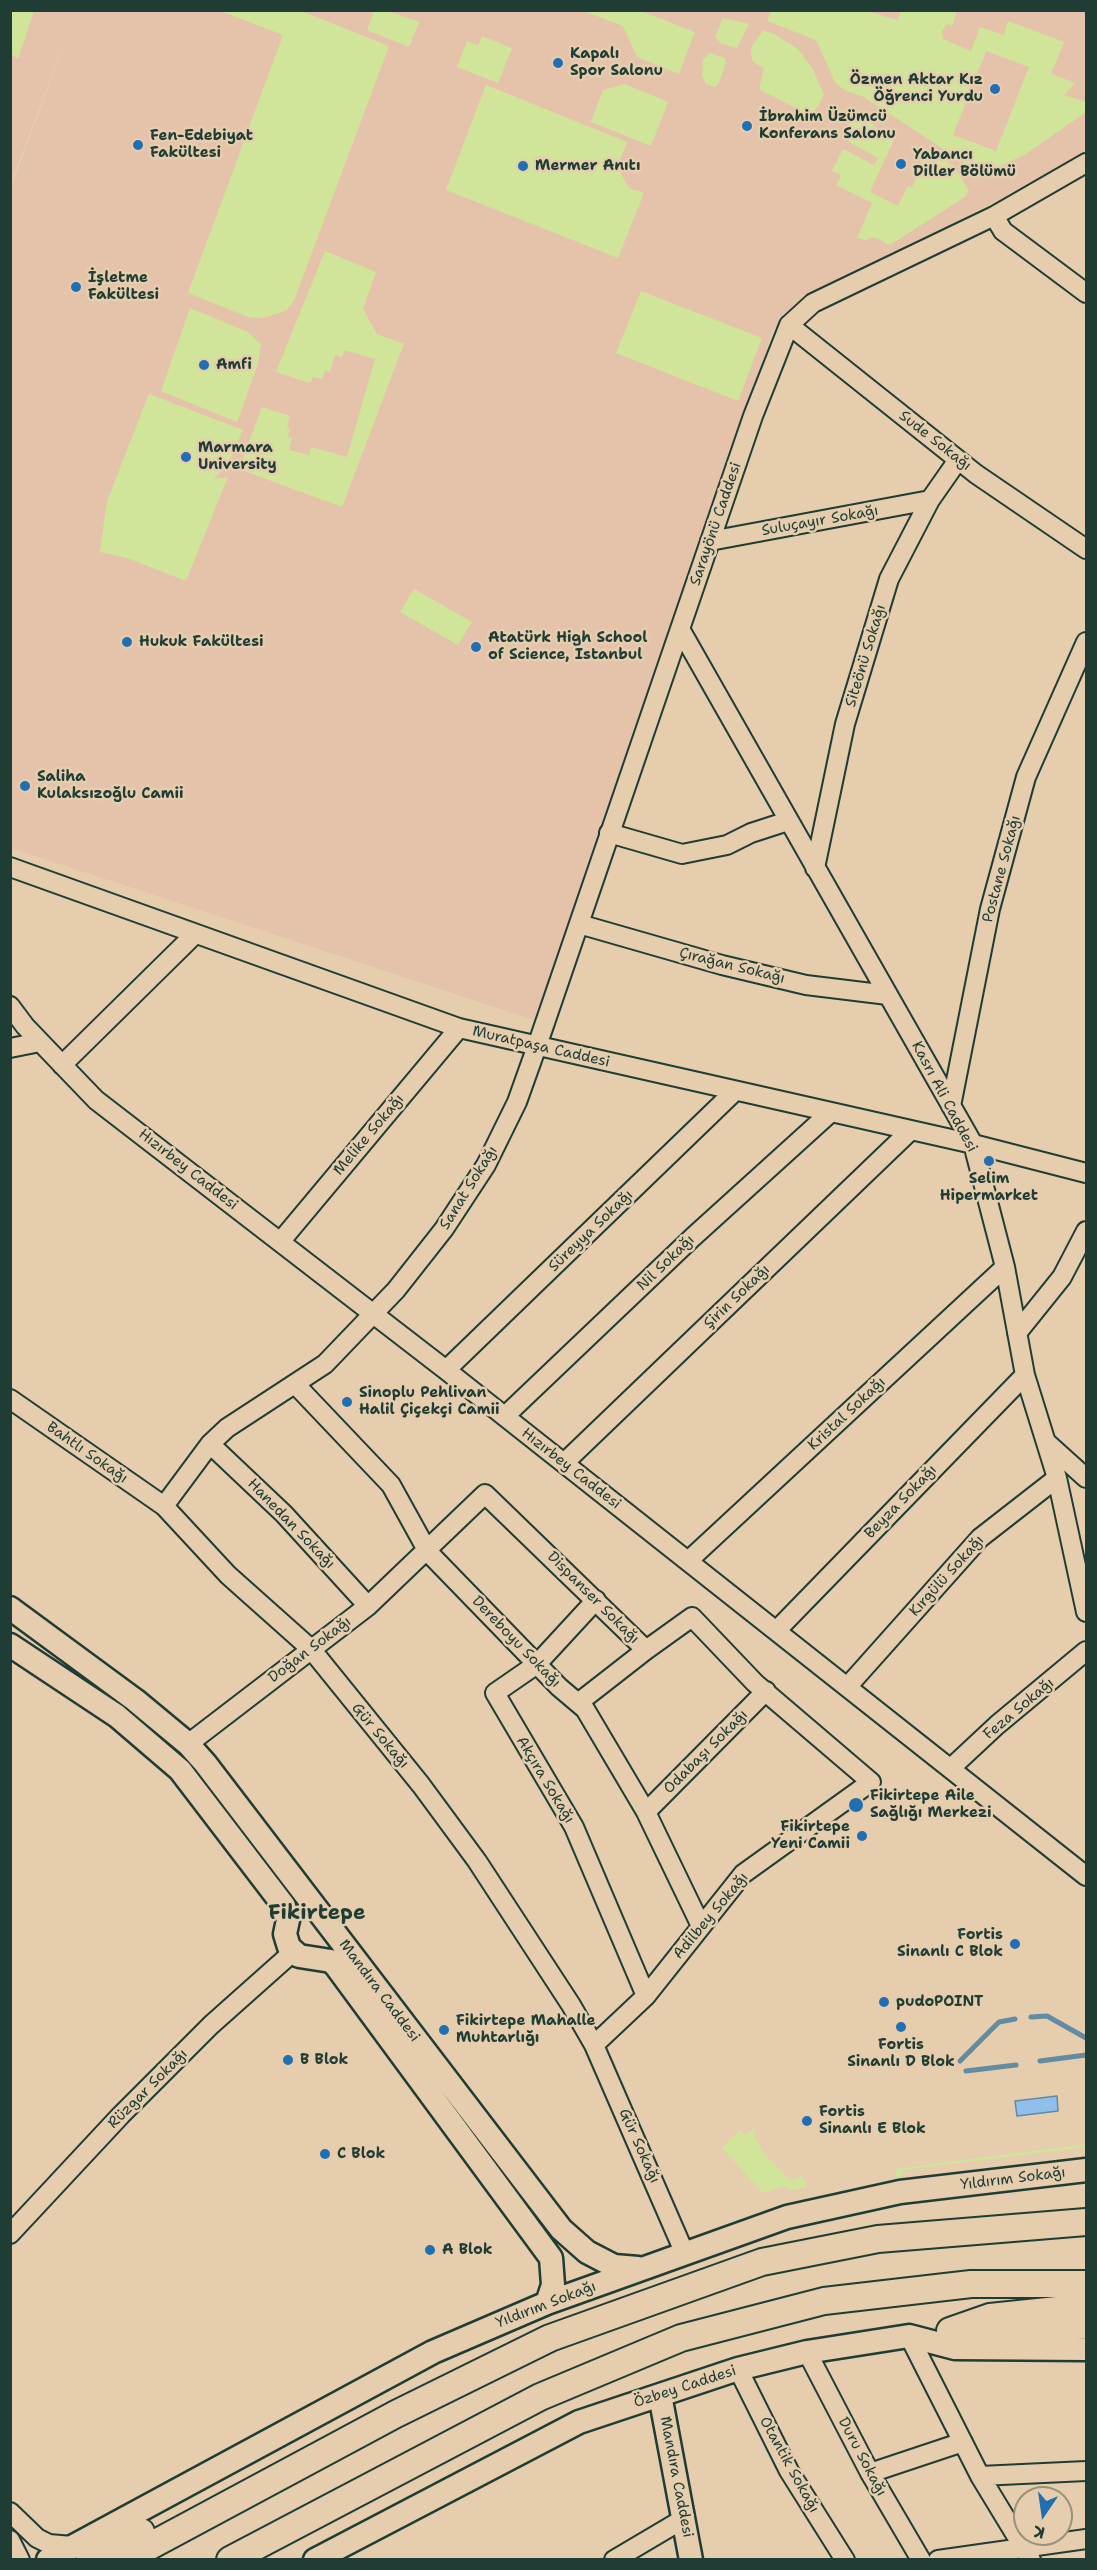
<!DOCTYPE html>
<html>
<head>
<meta charset="utf-8">
<style>
  body { margin:0 }
  #map { position:relative; width:1097px; height:2570px; overflow:hidden; background:#e5cdae; font-family:"Shantell Sans",sans-serif }
  canvas { display:block }
  .frame { position:absolute; inset:0; border:12px solid #1f3d34; pointer-events:none }
  .north { position:absolute; left:1013px; top:2486px; width:60px; height:60px; box-sizing:border-box; background:#e5cdae; border:2px solid #96937d; border-radius:50%; rotate:193deg; font-size:16px; font-weight:700; line-height:24px; text-align:center; color:#1f3d34 }
  .north::after { content:''; display:block; margin:auto; width:21px; height:27px; background:#1f6fb2; clip-path:polygon(50% 0,100% 100%,50% 72%,0 100%) }
</style>
</head>
<body>
<div id="map">
<canvas width="1097" height="2570"></canvas>
<div class="frame"></div>
<div class="north">K</div>
</div>
<script>
const context = document.querySelector('canvas').getContext('2d');
context.lineJoin = 'round';
function paint(path, color) {
  context.fillStyle = color;
  context.fill(path, 'evenodd');
}
function toPath(rows) {
  const path = new Path2D();
  for (const r of rows) {
    path.moveTo(r[0], r[1]);
    for (let i = 2; i < r.length; i += 2) path.lineTo(r[i], r[i + 1]);
  }
  return path;
}
function trace(path, color, width, dash) {
  context.strokeStyle = color;
  context.lineWidth = width;
  context.lineCap = dash ? 'butt' : 'round';
  context.setLineDash(dash || []);
  context.stroke(path);
}
function drawText(font, color, halo, rows, align = 'center') {
  context.font = font + ' "Shantell Sans",sans-serif';
  context.lineWidth = 5;
  context.setLineDash([]);
  context.textBaseline = 'middle';
  context.strokeStyle = halo;
  context.fillStyle = color;
  for (const [text, x, y, turn = 0] of rows) {
    context.save();
    context.translate(x, y);
    context.rotate((+turn || 0) * Math.PI / 180);
    context.textAlign = isNaN(turn) ? turn : align;
    if (halo) context.strokeText(text, 0, 0);
    context.fillText(text, 0, 0);
    context.restore();
  }
}
const built = toPath([
  [11,11,1086,11,1086,153,823,292,787,315,772,331,749,407,534,1020,11,848,11,188,74,17,11,182]
]);
const green = toPath([
  [11,10,34,11,18,59,11,54],
  [220,11,301,11,389,46,294,301,287,310,264,318,248,317,188,293,283,35],
  [374,11,389,11,419,22,409,47,367,30],
  [584,11,641,11,695,32,679,74,637,57,623,26],
  [771,11,867,11,897,20,901,11,957,11,952,26,947,24,942,31,943,39,971,51,980,27,1004,35,1008,21,1064,42,1051,74,1075,83,1064,95,1086,102,1086,112,1026,154,985,173,969,166,864,97,844,90,835,82,816,40,767,21],
  [986,51,1029,67,996,151,953,135],
  [723,18,749,24,737,48,722,44,715,37],
  [763,30,774,34,798,49,812,68,824,94,818,107,809,115,759,89,764,68,753,62,751,54,751,48],
  [482,36,512,48,498,83,457,67,467,41,478,45],
  [710,53,725,58,726,63,719,83,715,87,706,84,702,76,703,59],
  [625,84,668,102,651,146,591,122,603,90],
  [486,85,627,142,617,167,629,188,644,193,618,258,446,190],
  [854,120,870,123,894,139,870,192,898,206,908,186,912,188,924,154,931,152,953,165,969,191,965,197,890,245,874,237,865,240,857,238,872,203,836,185,841,175,832,171,843,149,874,165,878,158,849,142,847,126],
  [325,251,376,272,363,309,377,334,404,344,342,507,239,469,262,407,290,416,287,428,290,429,288,437,292,438,289,450,309,455,311,447,347,457,375,359,345,350,342,357,335,355,330,372,325,371,322,379,313,377,310,383,276,372],
  [641,291,762,338,738,401,616,353],
  [190,308,248,332,261,344,258,364,237,422,161,391],
  [149,394,243,430,229,462,214,479,228,477,186,581,127,558,100,552,107,501],
  [414,589,472,622,458,645,400,612],
  [755,2126,754,2136,763,2153,791,2181,802,2176,807,2187,791,2190,784,2186,763,2193,722,2148,740,2130,745,2136],
  [1086,2144,1086,2147,903,2170,902,2176,895,2177,896,2169]
]);
const water = toPath([
  [1057,2096,1058,2111,1017,2116,1015,2101,1057,2096]
]);
const stream = toPath([
  [1031,2017,1047,2016,1086,2038],
  [960,2061,999,2022,1015,2019],
  [1040,2061,1086,2055],
  [966,2071,1016,2065]
]);
const minor = toPath([
  [994,216,1003,231,1086,293],
  [789,325,976,474,1086,549],
  [710,541,930,500],
  [680,629,973,1144,1005,1267,1025,1375,1057,1478,1086,1612],
  [609,833,682,854,727,845,751,833,788,821],
  [10,867,459,1028,973,1144,1086,1173],
  [815,868,845,724,889,579,930,500,958,460],
  [579,924,722,965,806,985,888,995],
  [10,1006,25,1026,96,1100,446,1370,1086,1876],
  [10,1048,40,1042],
  [62,1065,194,935],
  [951,1106,990,909,1026,777,1086,642],
  [280,1242,459,1028],
  [1017,1333,1062,1277,1086,1231],
  [446,1370,735,1091],
  [295,1384,391,1485,428,1552,559,1687,585,1709,646,1812,701,1926],
  [10,1399,164,1506,228,1575,311,1649,421,1785,477,1861,571,2005,594,2045,685,2254],
  [505,1416,693,1237,831,1112],
  [1046,1442,1086,1478],
  [210,1444,284,1514,368,1606],
  [564,1463,910,1131],
  [164,1506,210,1444,227,1428,325,1364,396,1290,444,1229,486,1165,517,1102,537,1046,753,416,789,325,813,303,994,216,1086,163],
  [688,1561,1005,1267],
  [596,1600,537,1664,495,1693,574,1827,646,1996],
  [777,1630,1025,1375],
  [848,1686,980,1538,1057,1478],
  [578,1703,646,1650],
  [188,1744,368,1606,485,1494,646,1650,692,1617,755,1683,871,1782,743,1874,646,1996,594,2045],
  [952,1767,997,1725,1086,1651],
  [646,1812,766,1691],
  [10,2234,121,2115,211,2025,293,1952],
  [909,2336,980,2476,1031,2560],
  [807,2352,870,2473,921,2560],
  [738,2369,789,2471,845,2560],
  [870,2473,963,2442],
  [980,2476,1086,2471],
  [10,2512,37,2538,49,2544,72,2546],
  [10,2540,20,2560],
  [614,2560,685,2518],
  [938,2560,1086,2539]
]);
const major = toPath([
  [10,1608,135,1700,188,1744,205,1763,561,2229,587,2252,614,2266,638,2268],
  [10,1645,117,1716,180,1770,284,1906,288,1920,285,1934,289,1947,299,1956,331,1961,336,1966,551,2258,553,2285,547,2303],
  [964,2330,1086,2327],
  [660,2395,691,2560],
  [48,2560,433,2352,547,2303,787,2217,900,2192,1086,2170],
  [315,2560,579,2422,738,2369,807,2352,909,2336,955,2348,1086,2349]
]);
const highway = toPath([
  [950,2331,990,2317,1086,2307],
  [89,2560,141,2532],
  [124,2560,396,2414,550,2338,762,2262,878,2239,1086,2222],
  [230,2560,540,2397,681,2338,824,2301,971,2284,1086,2284]
]);
const markers = [
  [558,63,6,"#1f6fb2"],
  [995,89,6,"#1f6fb2"],
  [747,126,6,"#1f6fb2"],
  [138,145,6,"#1f6fb2"],
  [901,164,6,"#1f6fb2"],
  [523,166,6,"#1f6fb2"],
  [76,287,6,"#1f6fb2"],
  [204,365,6,"#1f6fb2"],
  [186,457,6,"#1f6fb2"],
  [127,642,6,"#1f6fb2"],
  [476,647,6,"#1f6fb2"],
  [25,786,6,"#1f6fb2"],
  [989,1161,6,"#1f6fb2"],
  [347,1402,6,"#1f6fb2"],
  [856,1805,8,"#1f6fb2"],
  [862,1836,6,"#1f6fb2"],
  [1015,1944,6,"#1f6fb2"],
  [884,2002,6,"#1f6fb2"],
  [901,2027,6,"#1f6fb2"],
  [444,2030,6,"#1f6fb2"],
  [288,2060,6,"#1f6fb2"],
  [807,2121,6,"#1f6fb2"],
  [325,2154,6,"#1f6fb2"],
  [430,2250,6,"#1f6fb2"]
];
const poiNames = [
  ["Kapalı",570,54],
  ["Spor Salonu",570,71],
  ["Özmen Aktar Kız",983,80,"right"],
  ["Öğrenci Yurdu",983,97,"right"],
  ["İbrahim Üzümcü",759,117],
  ["Konferans Salonu",759,134],
  ["Fen-Edebiyat",150,136],
  ["Fakültesi",150,153],
  ["Yabancı",913,155],
  ["Diller Bölümü",913,172],
  ["Mermer Anıtı",535,166],
  ["İşletme",88,278],
  ["Fakültesi",88,295],
  ["Amfi",216,365],
  ["Marmara",198,448],
  ["University",198,465],
  ["Atatürk High School",488,638],
  ["of Science, Istanbul",488,655],
  ["Hukuk Fakültesi",139,642],
  ["Saliha",37,777],
  ["Kulaksızoğlu Camii",37,794],
  ["Selim",989,1179,"center"],
  ["Hipermarket",989,1196,"center"],
  ["Sinoplu Pehlivan",359,1393],
  ["Halil Çiçekçi Camii",359,1410],
  ["Fikirtepe Aile",870,1796],
  ["Sağlığı Merkezi",870,1813],
  ["Fikirtepe",850,1827,"right"],
  ["Yeni Camii",850,1844,"right"],
  ["Fortis",1003,1935,"right"],
  ["Sinanlı C Blok",1003,1952,"right"],
  ["pudoPOINT",896,2002],
  ["Fikirtepe Mahalle",456,2021],
  ["Muhtarlığı",456,2038],
  ["Fortis",901,2045,"center"],
  ["Sinanlı D Blok",901,2062,"center"],
  ["B Blok",300,2060],
  ["Fortis",819,2112],
  ["Sinanlı E Blok",819,2129],
  ["C Blok",337,2154],
  ["A Blok",442,2250]
];
const streetNames = [
  ["Sude Sokağı",935,441,38],
  ["Suluçayır Sokağı",820,521,-10],
  ["Sarayönü Caddesi",716,524,-71],
  ["Siteönü Sokağı",866,656,-73],
  ["Postane Sokağı",1002,869,-75],
  ["Çırağan Sokağı",732,966,14],
  ["Muratpaşa Caddesi",541,1047,13],
  ["Kasrı Ali Caddesi",944,1097,62],
  ["Melike Sokağı",369,1135,-50],
  ["Hızırbey Caddesi",188,1170,38],
  ["Sanat Sokağı",469,1188,-58],
  ["Süreyya Sokağı",591,1231,-44],
  ["Nil Sokağı",666,1263,-44],
  ["Şirin Sokağı",737,1297,-44],
  ["Kristal Sokağı",847,1414,-43],
  ["Bahtlı Sokağı",87,1453,35],
  ["Hızırbey Caddesi",571,1469,38],
  ["Beyza Sokağı",901,1502,-46],
  ["Hanedan Sokağı",291,1524,46],
  ["Kırgülü Sokağı",947,1576,-48],
  ["Dispanser Sokağı",593,1598,45],
  ["Dereboyu Sokağı",516,1642,46],
  ["Doğan Sokağı",310,1650,-37],
  ["Feza Sokağı",1019,1709,-40],
  ["Gür Sokağı",380,1736,50],
  ["Odabaşı Sokağı",706,1752,-45],
  ["Akçıra Sokağı",545,1780,59],
  ["Adilbey Sokağı",711,1916,-50],
  ["Mandıra Caddesi",379,1991,53],
  ["Rüzgar Sokağı",148,2089,-45],
  ["Gür Sokağı",639,2146,66],
  ["Yıldırım Sokağı",1013,2179,-7],
  ["Yıldırım Sokağı",546,2305,-21],
  ["Özbey Caddesi",685,2387,-18],
  ["Duru Sokağı",862,2457,62],
  ["Otantik Sokağı",789,2465,61],
  ["Mandıra Caddesi",676,2477,79]
];
const districtNames = [
  ["Fikirtepe",317,1914]
];
paint(built, '#e5c3aa');
paint(green, '#d0e599');
paint(water, '#90bfeb');
trace(water, '#638ba2', 1.5);
trace(stream, '#638ba2', 5);
trace(minor, '#1f3d34', 22);
trace(major, '#1f3d34', 27);
trace(highway, '#1f3d34', 30);
trace(minor, '#e5cdae', 18);
trace(major, '#e5cdae', 22);
trace(highway, '#e5cdae', 26);
for (const [x, y, r, color] of markers) {
  const dot = new Path2D();
  dot.arc(x, y, r, 0, 2 * Math.PI);
  context.fillStyle = color;
  context.fill(dot);
  trace(dot, '#e5cdae', 2);
}
drawText('bold 15px', '#1f3d34', '#e5cdae', poiNames, 'left');
drawText('15px', '#1f3d34', '#e5cdae', streetNames);
drawText('bold 21px', '#1f3d34', '#e5cdae', districtNames);
</script>
</body>
</html>
